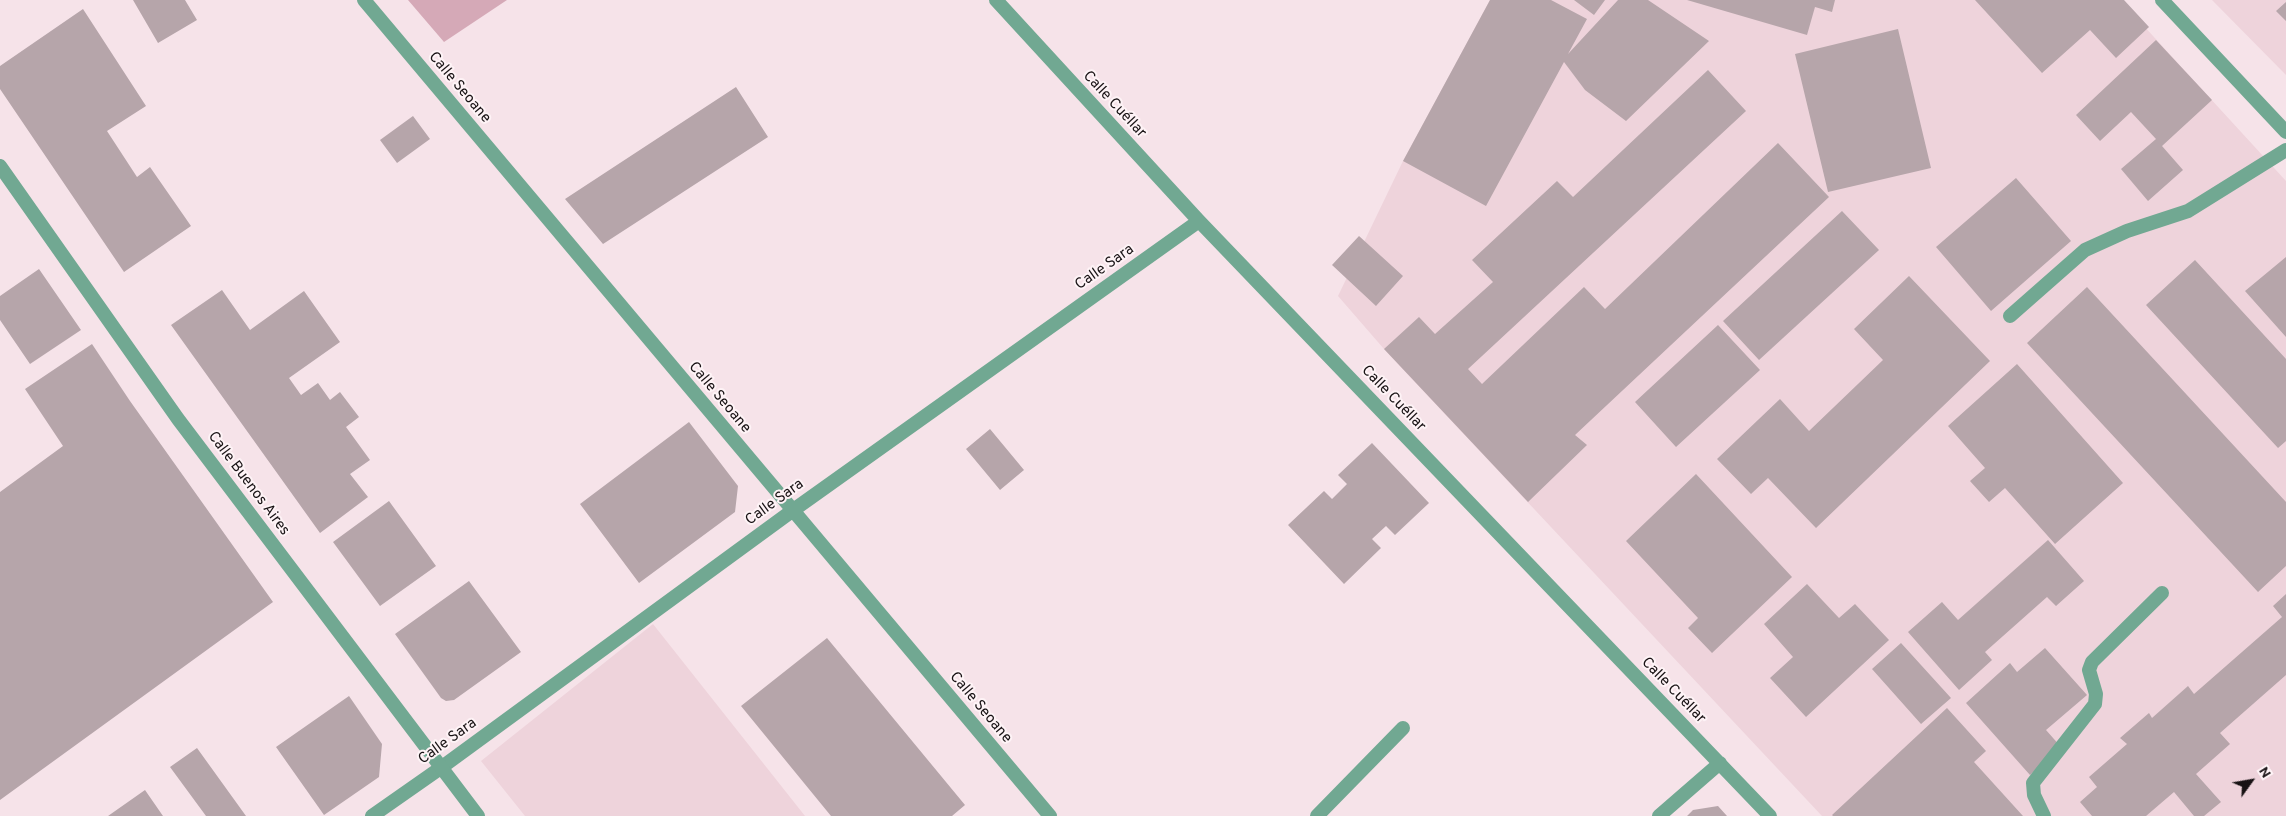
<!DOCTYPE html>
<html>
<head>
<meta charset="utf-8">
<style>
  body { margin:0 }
  #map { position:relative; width:2286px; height:816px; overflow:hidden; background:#f6e3e9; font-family:Overpass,sans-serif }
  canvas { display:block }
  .north { position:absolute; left:2226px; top:756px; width:50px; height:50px; -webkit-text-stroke:4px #fef3f6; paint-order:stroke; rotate:58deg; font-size:14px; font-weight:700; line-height:20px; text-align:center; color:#181214 }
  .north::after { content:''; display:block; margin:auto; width:18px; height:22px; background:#181214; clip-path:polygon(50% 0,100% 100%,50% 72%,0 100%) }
</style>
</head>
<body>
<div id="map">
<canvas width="2286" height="816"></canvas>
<div class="north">N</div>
</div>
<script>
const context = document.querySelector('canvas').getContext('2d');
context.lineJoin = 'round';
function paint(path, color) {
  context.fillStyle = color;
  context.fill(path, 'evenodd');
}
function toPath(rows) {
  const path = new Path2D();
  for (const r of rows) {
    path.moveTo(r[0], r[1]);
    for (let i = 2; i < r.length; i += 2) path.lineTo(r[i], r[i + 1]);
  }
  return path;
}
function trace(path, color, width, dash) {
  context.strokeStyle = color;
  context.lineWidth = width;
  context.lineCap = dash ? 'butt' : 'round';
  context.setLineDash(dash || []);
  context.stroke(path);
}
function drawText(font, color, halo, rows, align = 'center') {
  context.font = font + ' Overpass,sans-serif';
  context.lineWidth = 4;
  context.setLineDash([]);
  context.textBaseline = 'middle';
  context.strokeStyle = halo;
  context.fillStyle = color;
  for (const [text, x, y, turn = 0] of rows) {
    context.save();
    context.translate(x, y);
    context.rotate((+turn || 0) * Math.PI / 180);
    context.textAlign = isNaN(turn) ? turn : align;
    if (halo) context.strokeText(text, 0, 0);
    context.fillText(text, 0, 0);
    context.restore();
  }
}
const built = toPath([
  [1490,0,2120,0,2286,181,2286,816,1822,816,1384,349,1338,296,1403,161],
  [2212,0,2286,0,2286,75],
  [653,624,805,816,525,816,481,761]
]);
const green = toPath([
  [408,0,507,0,444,42]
]);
const building = toPath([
  [133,0,185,0,197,20,158,43],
  [1490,0,1551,0,1587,19,1568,54,1618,0,1648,0,1709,41,1626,121,1585,90,1564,62,1486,206,1403,161],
  [1574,0,1605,0,1594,15],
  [1687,0,1835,0,1832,12,1815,7,1807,35],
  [1975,0,2124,0,2149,27,2116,58,2090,30,2042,73],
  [2286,2,2286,21,2276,11],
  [83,9,146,106,107,131,137,177,150,167,191,226,124,272,0,89,0,66],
  [1898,29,1931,168,1828,192,1795,54],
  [2156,40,2212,100,2162,146,2183,170,2148,201,2121,169,2156,139,2131,112,2100,141,2076,115],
  [1708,70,1746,111,1468,369,1482,384,1584,287,1605,309,1778,143,1829,197,1575,435,1587,445,1528,502,1384,349,1419,317,1435,334,1493,282,1472,260,1557,181,1573,197],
  [736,87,768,137,603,244,565,199],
  [413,116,430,139,397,163,380,140],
  [2016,178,2071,241,1991,311,1936,247],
  [1842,211,1879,250,1759,360,1723,321],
  [1359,236,1403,276,1376,306,1332,265],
  [2286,257,2286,337,2245,291],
  [2195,260,2286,359,2286,441,2278,448,2146,305],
  [39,269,81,330,30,364,0,320,0,296],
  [1909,276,1990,361,1816,528,1768,478,1751,494,1717,459,1780,399,1809,431,1883,360,1854,329],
  [2087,287,2286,502,2286,566,2258,592,2027,343],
  [222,290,250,330,304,291,340,342,289,378,301,395,318,383,330,400,340,392,359,417,346,427,370,460,350,474,368,497,320,533,171,325],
  [1718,325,1760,370,1676,447,1635,402],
  [92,344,130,401,273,602,0,800,0,492,63,446,25,389],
  [2017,364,2123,483,2055,544,2005,488,1989,502,1970,481,1985,468,1948,426],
  [689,422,738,486,735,512,639,583,580,504],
  [990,429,1024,470,1000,490,966,449],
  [1372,443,1429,503,1395,535,1386,526,1372,539,1381,548,1344,584,1288,525,1324,491,1332,499,1347,484,1338,475],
  [1696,474,1792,577,1712,653,1688,628,1698,618,1626,541],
  [389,501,436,566,380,606,333,542],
  [2048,540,2084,581,2056,606,2047,597,1985,652,1992,660,1959,690,1908,632,1942,602,1958,620],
  [469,581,521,652,454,700,446,701,441,698,395,634],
  [1807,584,1839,618,1855,604,1889,640,1806,717,1770,678,1793,657,1764,624],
  [2286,594,2286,675,2220,733,2230,744,2196,774,2221,802,2204,816,2194,816,2174,792,2146,816,2092,816,2080,802,2097,787,2089,777,2127,744,2120,738,2149,713,2152,718,2188,686,2194,694,2282,617,2273,606],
  [827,638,965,805,952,816,831,816,741,706],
  [1901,643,1951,698,1921,724,1872,669],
  [2045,648,2087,695,2046,730,2061,747,2030,775,1966,703,2010,663,2017,672],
  [349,696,382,744,379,777,324,815,276,747],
  [1947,708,1986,751,1974,762,2023,816,1833,816,1832,815],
  [197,748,246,816,206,816,170,767],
  [145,790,163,816,108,816],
  [1718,806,1727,816,1687,816,1693,810]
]);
const service = toPath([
  [2010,316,2085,250,2127,231,2188,211,2286,150],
  [1317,816,1403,728],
  [2044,816,2034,795,2033,783,2095,704,2096,694,2089,670,2092,662,2162,593]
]);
const minor = toPath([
  [364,0,1050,816],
  [996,0,1199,221,1770,816],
  [2162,0,2286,132],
  [372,816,442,767,792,511,1199,221],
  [1659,816,1720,763]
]);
const tertiary = toPath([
  [0,166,178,419,478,816]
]);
const streetNames = [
  ["Calle Seoane",459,88,50],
  ["Calle Cuéllar",1114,105,47],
  ["Calle Sara",1105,268,-35],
  ["Calle Seoane",719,398,50],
  ["Calle Cuéllar",1393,399,46],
  ["Calle Buenos Aires",248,484,53],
  ["Calle Sara",775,503,-36],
  ["Calle Cuéllar",1673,691,46],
  ["Calle Seoane",980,708,50],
  ["Calle Sara",448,742,-36]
];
paint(built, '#eed3db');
paint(green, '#d5a9b7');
paint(building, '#b6a5aa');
trace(service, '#71a892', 14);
trace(minor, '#71a892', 14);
trace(tertiary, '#71a892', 14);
drawText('15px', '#181214', '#fef3f6', streetNames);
</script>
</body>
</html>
